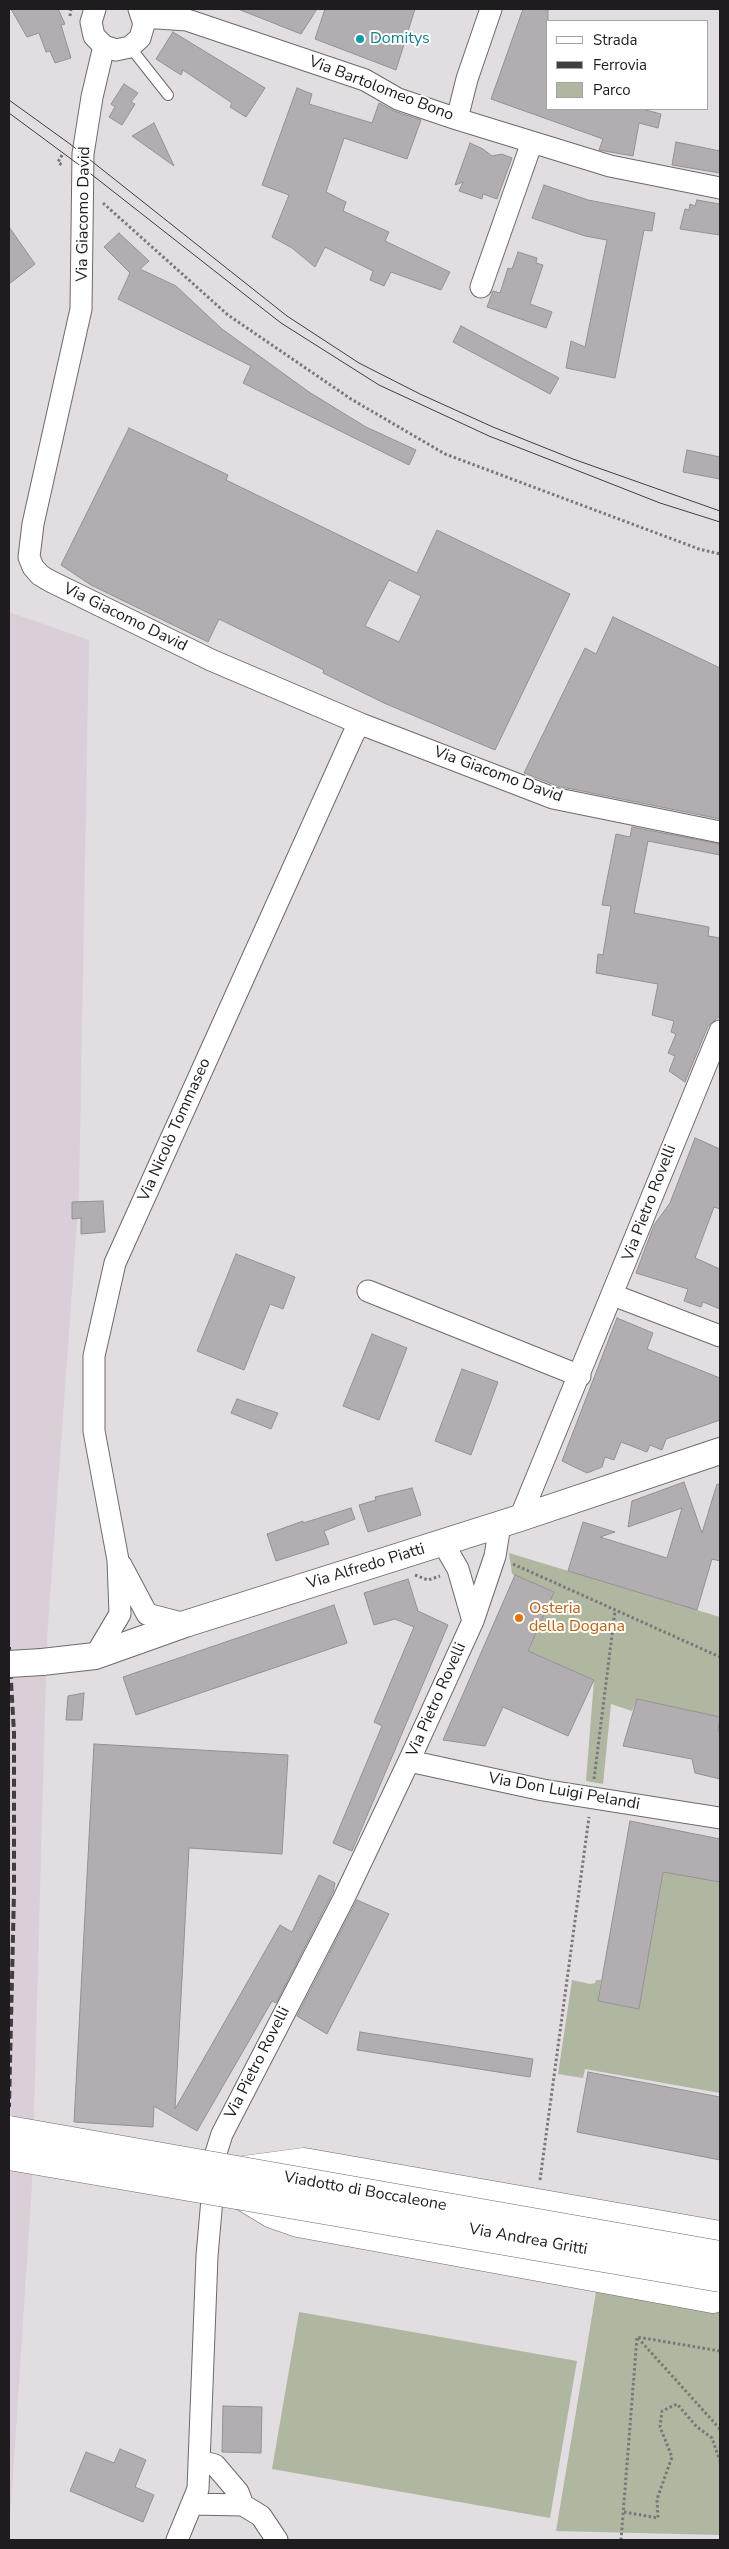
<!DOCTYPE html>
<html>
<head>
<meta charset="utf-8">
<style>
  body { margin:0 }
  #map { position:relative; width:729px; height:2549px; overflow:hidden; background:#e2dde1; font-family:"Nunito Sans",sans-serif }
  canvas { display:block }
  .frame { position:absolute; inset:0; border:10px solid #1e1c1e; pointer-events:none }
  .legend { position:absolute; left:546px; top:20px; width:162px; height:90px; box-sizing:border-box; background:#fff; border:1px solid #a5a4a5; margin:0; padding:6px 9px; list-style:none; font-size:15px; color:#1e1c1e }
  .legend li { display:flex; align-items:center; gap:10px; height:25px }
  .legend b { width:25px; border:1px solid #a5a4a5 }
</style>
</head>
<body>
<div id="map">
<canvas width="729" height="2549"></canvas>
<div class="frame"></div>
<ul class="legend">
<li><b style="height:6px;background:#fff"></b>Strada</li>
<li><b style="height:6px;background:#403e40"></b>Ferrovia</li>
<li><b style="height:14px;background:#b0b7a1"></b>Parco</li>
</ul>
</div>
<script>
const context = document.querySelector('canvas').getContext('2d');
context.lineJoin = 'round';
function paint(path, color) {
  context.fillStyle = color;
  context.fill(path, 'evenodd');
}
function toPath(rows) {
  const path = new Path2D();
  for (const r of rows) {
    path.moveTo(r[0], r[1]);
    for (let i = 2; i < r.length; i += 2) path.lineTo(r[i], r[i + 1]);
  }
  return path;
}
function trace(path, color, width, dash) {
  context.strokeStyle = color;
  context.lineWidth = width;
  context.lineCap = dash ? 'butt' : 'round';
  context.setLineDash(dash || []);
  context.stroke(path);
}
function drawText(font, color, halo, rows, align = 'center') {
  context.font = font + ' "Nunito Sans",sans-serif';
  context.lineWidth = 4;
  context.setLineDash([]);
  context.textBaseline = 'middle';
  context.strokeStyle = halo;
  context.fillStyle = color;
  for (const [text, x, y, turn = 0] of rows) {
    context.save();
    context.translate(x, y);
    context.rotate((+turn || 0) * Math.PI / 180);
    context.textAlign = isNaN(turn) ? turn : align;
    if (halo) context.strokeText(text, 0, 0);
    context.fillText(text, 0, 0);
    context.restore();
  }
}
const built = toPath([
  [9,612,89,640,79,1194,47,1639,32,2184,9,2536]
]);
const green = toPath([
  [509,1553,720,1617,720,1732,718,1731,720,1717,637,1699,632,1711,611,1704,603,1784,586,1781,594,1680,528,1651,530,1648,527,1647,554,1592,512,1574],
  [663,1872,720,1882,720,2093,585,2069,583,2078,558,2074,572,1980,590,1984,595,1983,596,1980,601,1980,598,2001,639,2009],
  [597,2286,720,2308,720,2535,556,2531],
  [299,2312,577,2361,550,2518,272,2469]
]);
const building = toPath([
  [11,9,58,9,65,24,61,25,71,58,55,63,50,51,46,52,39,33,27,37,11,9],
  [238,9,317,9,301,34,238,9],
  [325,9,415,9,396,70,315,39,325,9],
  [523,9,548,9,548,109,642,109,661,114,658,128,639,123,633,156,599,150,603,139,491,99,523,9],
  [173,32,265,88,246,117,230,107,232,103,183,70,181,75,156,59,173,32],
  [124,84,138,93,131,102,135,104,122,125,109,117,115,107,111,104,124,84],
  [297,88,312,94,309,104,372,123,379,103,394,111,421,120,407,159,344,138,326,192,346,202,343,211,389,232,385,241,450,272,441,290,391,272,384,286,370,280,373,271,325,247,315,267,292,248,272,237,289,195,262,185,297,88],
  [154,123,161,138,174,166,132,136,154,123],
  [676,142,720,151,720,173,672,165,676,142],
  [470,143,483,149,492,156,502,154,512,158,497,199,483,194,482,199,459,191,463,182,455,185,470,143],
  [544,185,588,200,655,213,652,231,644,230,615,378,566,368,571,341,585,347,607,240,585,236,532,218,544,185],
  [697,200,720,204,720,235,680,229,685,209,689,210,690,204,695,206,697,200],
  [9,227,35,264,9,284,9,227],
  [119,233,149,261,140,269,176,286,222,329,309,392,366,427,416,450,409,465,243,383,251,366,118,299,130,273,104,247,119,233],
  [518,252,537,258,536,263,543,265,530,304,552,312,546,328,487,307,493,291,500,293,508,268,512,269,518,252],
  [461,326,559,378,550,394,453,342,461,326],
  [129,428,228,475,226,480,417,573,437,530,570,594,495,750,384,703,323,673,324,670,219,619,208,642,91,585,61,565,129,428],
  [389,580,421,596,399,642,365,626,389,580],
  [687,450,720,457,720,479,683,472,687,450],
  [613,617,720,668,720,819,557,786,524,773,585,648,596,654,613,617],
  [632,827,720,844,720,855,648,841,634,913,709,927,708,936,720,938,720,1016,708,1026,685,1082,669,1071,675,1056,668,1053,676,1034,671,1032,674,1021,652,1015,658,984,596,973,598,954,603,955,611,906,602,905,616,834,630,837,632,827],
  [695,1138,720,1149,720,1209,714,1207,695,1258,720,1269,720,1309,703,1302,701,1307,684,1301,688,1289,636,1273,654,1225,670,1203,695,1138],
  [103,1201,105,1232,81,1234,81,1218,72,1219,72,1202,103,1201],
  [236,1254,295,1277,283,1309,270,1304,244,1370,197,1351,236,1254],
  [617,1318,653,1333,647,1349,720,1378,720,1420,666,1439,662,1450,650,1445,647,1452,621,1442,614,1460,605,1457,602,1467,587,1473,562,1461,617,1318],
  [372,1334,407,1348,379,1420,343,1406,372,1334],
  [462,1369,498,1382,471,1455,435,1441,462,1369],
  [237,1399,278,1413,271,1429,231,1413,237,1399],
  [684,1482,702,1533,717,1484,720,1485,720,1561,712,1559,697,1610,568,1571,583,1522,615,1532,600,1537,667,1558,682,1508,628,1527,632,1501,684,1482],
  [412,1488,421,1515,368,1532,359,1505,376,1500,375,1497,412,1488],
  [351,1508,355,1519,324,1531,329,1544,276,1561,267,1534,303,1521,303,1523,351,1508],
  [515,1575,554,1592,528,1651,594,1680,568,1736,503,1707,485,1746,443,1740,515,1575],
  [408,1579,418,1611,448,1625,352,1851,333,1843,382,1726,374,1722,414,1627,395,1619,374,1625,364,1593,408,1579],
  [334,1605,347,1643,136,1715,123,1677,334,1605],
  [84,1693,82,1720,66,1720,68,1696,84,1693],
  [637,1699,720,1717,718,1731,720,1732,720,1779,695,1773,692,1759,623,1746,637,1699],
  [94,1744,288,1755,282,1854,189,1848,175,2109,280,1925,292,1932,319,1875,335,1883,333,1892,276,2003,272,2001,197,2131,154,2106,153,2127,74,2122,94,1744],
  [630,1821,720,1839,720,1882,663,1872,639,2009,598,2001,630,1821],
  [357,1900,389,1914,327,2034,297,2016,357,1900],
  [360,2032,533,2059,530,2077,357,2050,360,2032],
  [588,2072,720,2097,720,2160,577,2132,588,2072],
  [223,2406,262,2407,261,2453,222,2452,223,2406],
  [120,2449,146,2460,135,2487,154,2495,143,2522,70,2491,86,2452,114,2463,120,2449]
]);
const path = toPath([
  [70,16,71,9],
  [62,155,58,162,63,166],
  [103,203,228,315,351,399,445,454,699,549,720,554],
  [513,1564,720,1657],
  [415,1575,428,1580,440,1576],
  [594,1779,615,1611],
  [540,2180,589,1817],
  [638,2338,720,2429],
  [624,2512,658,2518,657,2499,672,2457,660,2427,662,2411,677,2404,697,2427,712,2438,720,2461],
  [621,2540,637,2337,720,2351]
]);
const service = toPath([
  [130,47,168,95]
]);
const minor = toPath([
  [95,9,91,22,94,36,104,46,116,50,130,47,140,38,144,24,139,9],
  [143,17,187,20,365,80,398,99,457,119,610,166,720,188],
  [104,46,92,97,83,154,81,309,33,524,29,557,33,567,40,575,50,581,211,660,361,724,553,798,720,832],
  [457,119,467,79,491,9],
  [481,287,532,142],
  [368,1291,580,1376],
  [613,1295,720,1336],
  [520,1518,720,1031],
  [443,1543,458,1569,473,1621],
  [121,1565,147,1614,185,1624],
  [95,1656,120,1614,118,1560,94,1431,94,1356,115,1263,354,733,361,724],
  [409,1761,543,1790,720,1818],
  [200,2461,215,2465,238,2492,243,2505],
  [192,2504,243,2505,261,2516,277,2540],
  [177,2540,198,2489,207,2256,216,2153,222,2134,344,1898,409,1761,473,1621,495,1556,500,1525]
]);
const tertiary = toPath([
  [42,1662,95,1656,185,1624,520,1518,720,1451]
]);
const trunk = toPath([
  [244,2170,304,2162,720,2235],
  [244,2197,272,2214,298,2223,713,2299]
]);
const tram = toPath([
  [9,100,70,144,287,316,359,363,420,394,493,427,573,459,720,511],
  [9,113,82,167,281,323,379,385,489,436,571,468,660,503,720,522]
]);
const rail = toPath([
  [9,1647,14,1733,14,1892,9,2107]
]);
const tertiaryBridge = toPath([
  [9,1664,42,1662]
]);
const trunkBridge = toPath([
  [9,2130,720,2255],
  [9,2156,720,2278]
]);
const markers = [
  [360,39,5,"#0f9aa8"],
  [519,1618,5,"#e8710a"]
];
const cultureNames = [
  ["Domitys",370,39]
];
const streetNames = [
  ["Via Bartolomeo Bono",381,89,21],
  ["Via Giacomo David",84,214,-89],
  ["Via Giacomo David",125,618,26],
  ["Via Giacomo David",498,775,20],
  ["Via Nicolò Tommaseo",175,1130,-66],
  ["Via Pietro Rovelli",650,1203,-69],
  ["Via Alfredo Piatti",366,1567,-17],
  ["Via Pietro Rovelli",437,1700,-66],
  ["Via Don Luigi Pelandi",564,1792,10],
  ["Via Pietro Rovelli",258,2063,-63],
  ["Viadotto di Boccaleone",365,2192,10],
  ["Via Andrea Gritti",528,2240,10]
];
const foodNames = [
  ["Osteria",529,1609],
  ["della Dogana",529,1627]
];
paint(built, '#dacfd9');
paint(green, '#b0b7a1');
paint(building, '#b1adb1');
trace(building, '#949094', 1);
trace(service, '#6d696d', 12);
trace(minor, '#6d696d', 23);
trace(tertiary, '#6d696d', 28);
trace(trunk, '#6d696d', 29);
trace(path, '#7a7679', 3, [2.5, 2.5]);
trace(service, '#fff', 10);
trace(minor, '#fff', 21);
trace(tertiary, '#fff', 26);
trace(trunk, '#fff', 28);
trace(tram, '#403e40', 1);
trace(rail, '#403e40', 4, [8, 4]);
trace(tertiaryBridge, '#6d696d', 28, []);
trace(trunkBridge, '#6d696d', 29, []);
trace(tertiaryBridge, '#fff', 26);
trace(trunkBridge, '#fff', 28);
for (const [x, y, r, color] of markers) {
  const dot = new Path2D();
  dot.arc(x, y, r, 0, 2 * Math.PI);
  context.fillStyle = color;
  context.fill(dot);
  trace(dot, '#fff', 2);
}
drawText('16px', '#0d838f', '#fff', cultureNames, 'left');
drawText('16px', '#1e1c1e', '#fff', streetNames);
drawText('16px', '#c56008', '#fff', foodNames, 'left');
</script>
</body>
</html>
